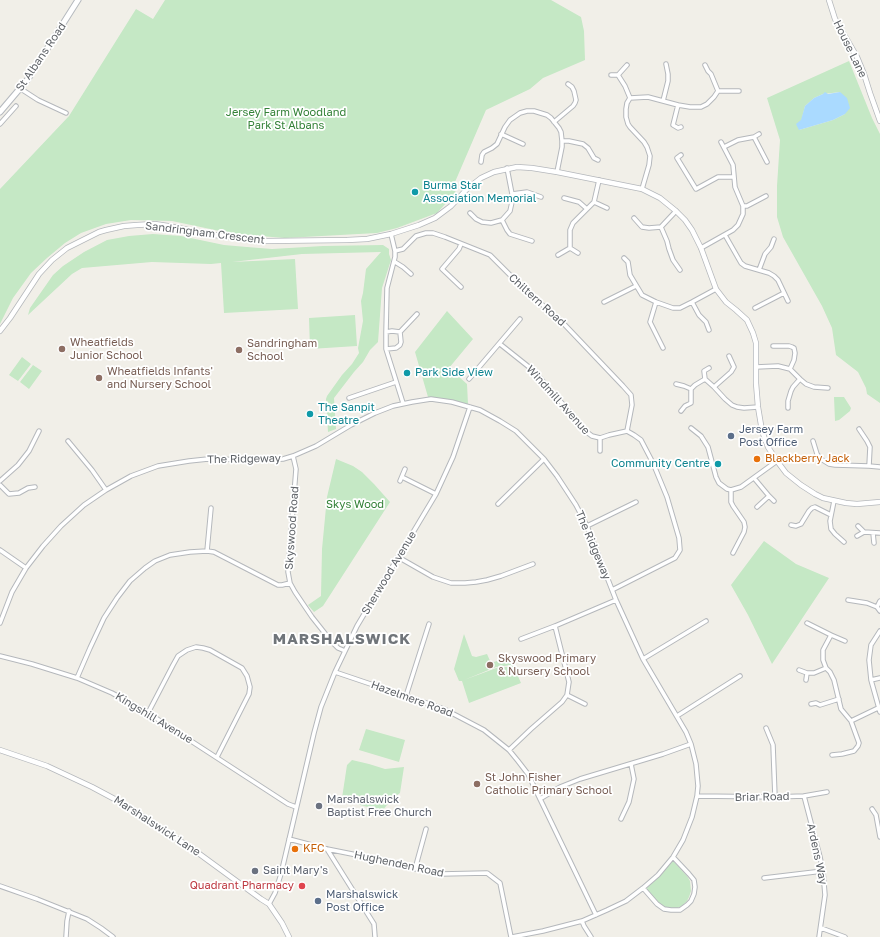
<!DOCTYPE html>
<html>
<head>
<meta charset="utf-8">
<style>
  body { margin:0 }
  canvas { display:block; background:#f1efe8 }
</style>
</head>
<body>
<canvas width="880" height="937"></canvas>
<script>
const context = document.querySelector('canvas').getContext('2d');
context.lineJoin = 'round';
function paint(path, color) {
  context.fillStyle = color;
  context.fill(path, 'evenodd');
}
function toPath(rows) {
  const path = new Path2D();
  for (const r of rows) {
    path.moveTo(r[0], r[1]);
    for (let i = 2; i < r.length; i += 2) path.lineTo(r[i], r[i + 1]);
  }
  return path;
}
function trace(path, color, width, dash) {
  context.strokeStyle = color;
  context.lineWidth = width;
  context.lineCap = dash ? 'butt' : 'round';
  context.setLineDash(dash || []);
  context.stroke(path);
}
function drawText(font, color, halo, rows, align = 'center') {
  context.font = font + ' "Golos Text",sans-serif';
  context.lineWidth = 3.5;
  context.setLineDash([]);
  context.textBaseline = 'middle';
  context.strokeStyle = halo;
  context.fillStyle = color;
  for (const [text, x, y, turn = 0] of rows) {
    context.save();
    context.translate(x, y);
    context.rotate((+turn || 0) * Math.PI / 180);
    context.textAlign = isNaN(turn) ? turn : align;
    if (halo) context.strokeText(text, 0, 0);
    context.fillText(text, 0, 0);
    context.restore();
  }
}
const green = toPath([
  [165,0,551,0,581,17,584,31,585,60,543,78,530,89,486,110,452,189,456,192,437,213,397,228,377,233,285,238,234,234,172,221,131,220,106,224,81,233,65,243,47,258,31,273,13,298,0,324,0,189,69,116,136,9,153,19],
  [849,61,872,118,880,134,880,403,867,394,866,388,858,372,836,355,832,328,822,306,783,237,777,217,777,186,780,140,767,98],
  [840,92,845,114,833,120,799,130,805,106,814,98,823,94],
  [153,234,181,236,224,245,247,247,272,249,323,246,383,245,389,249,389,254,391,260,382,288,378,342,370,350,363,362,354,372,334,398,336,429,328,432,326,399,327,396,342,375,352,364,359,353,358,348,363,321,361,301,363,293,366,269,381,252,302,254,232,262,295,259,298,309,224,313,221,263,211,264,152,262,82,268,72,274,28,315,30,308,53,275,63,266,84,252,107,240,129,236],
  [447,311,473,339,449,368,467,384,468,404,428,397,415,352],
  [355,315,357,346,310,349,309,318],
  [22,357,31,364,18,381,9,375],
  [33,365,42,371,29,389,20,382],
  [834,397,844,397,851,408,850,411,839,420,835,421],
  [336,459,353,466,362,472,374,484,390,502,323,606,314,612,308,605,321,596,322,549,327,497],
  [764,541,796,564,829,578,772,664,748,615,731,585],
  [464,634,472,656,476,657,487,654,491,663,514,655,515,659,513,660,512,665,496,667,464,680,499,667,507,667,513,665,521,683,469,703,462,681,459,681,454,669],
  [366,729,405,740,399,762,359,750],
  [352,760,369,764,385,769,404,767,400,793,392,799,382,811,353,803,353,801,342,798,347,765],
  [673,861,687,876,690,881,691,891,689,897,687,901,682,906,677,908,670,909,664,907,659,904,646,889]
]);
const water = toPath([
  [825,92,828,94,840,92,847,98,850,108,845,114,833,120,799,130,796,124,801,120,805,106,814,98,823,94]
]);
const minor = toPath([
  [611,75,618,75,627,65],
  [618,75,625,86,630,98,627,103,626,109,626,117,628,124,630,127,644,142,647,147,650,156,649,165,642,189],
  [21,89,38,100,66,113],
  [718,91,739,91],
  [630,98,648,97,678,105,673,125,678,128,681,127],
  [663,101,668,81,668,74,666,64],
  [678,105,690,107,701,107,707,104,714,97,718,91,711,74,708,71,705,65],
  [554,122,573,106,575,103,576,100,574,91,572,87,568,84],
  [0,124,16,106],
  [501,134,523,144],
  [754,137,767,162],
  [562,141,569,141,583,144,588,148,594,158,598,160],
  [724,147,738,140,754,137,759,134],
  [681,155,677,158,696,189,718,177,734,177],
  [481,162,482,155,484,152,492,148,497,144,505,127,510,120,520,113,527,111,534,111,547,115,551,118,559,128,561,132,562,141,562,147,557,172],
  [512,194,527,192,541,197],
  [564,198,579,202,587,209],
  [594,202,607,208],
  [743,206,747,206,766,196],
  [470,213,476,219,482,222,491,223,502,220,510,211,512,202,512,194,507,168],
  [634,218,642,227,649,228,661,227,676,211],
  [502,220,507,230,510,234,532,241],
  [661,227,667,241,669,249,673,260,680,270],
  [391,234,395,251,395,257,387,288,386,332,386,349,403,403],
  [725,235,741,263,745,266,769,273,774,276,778,280,788,301],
  [461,244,459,249,442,269,461,287],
  [701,248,733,230,738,225,743,214,743,206,735,187,733,165,721,142],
  [395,251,403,249,416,236,426,233,433,233,445,237,490,255,520,285,564,324,623,386,631,395,632,405,627,431],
  [578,253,570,248,570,230,573,223,594,202,599,180],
  [558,255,570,248],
  [624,258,628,262,630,275,642,295,656,302,673,308,680,308,692,302,716,289],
  [395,262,403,267,411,274],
  [759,270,765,254,771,247,774,239],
  [604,302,636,286],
  [656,302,650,322,663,348],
  [692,302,699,315,706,322,709,330],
  [755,308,784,293],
  [386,332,392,331,400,332,401,342,400,345,396,348,386,349],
  [400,332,417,314],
  [500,344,534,371,588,433,592,436,600,438,609,435,627,431,634,435,641,440,653,463,667,497,679,538,680,550,675,558,612,590],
  [773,346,789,346,792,347,794,348,795,353,794,360,790,369],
  [756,367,778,366,790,369,800,379,806,384,814,387,828,388],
  [709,368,704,371,705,379,714,387,725,399,732,405,737,407,744,408,758,407],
  [469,379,520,319],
  [676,384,684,386,691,389],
  [714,387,731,372,734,367,729,356],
  [349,398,396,382],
  [788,408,788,401,791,391,793,387,800,379],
  [681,411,685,406,691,403,691,389,695,385,705,379],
  [691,428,701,436,708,447,716,477,719,483,727,489,731,490,741,487,777,461],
  [859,429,867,441,870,447,869,466,880,467],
  [68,441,92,470,106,490],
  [813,441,817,454,821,459,829,464,835,465,869,466],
  [600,451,600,438],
  [293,456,296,469,288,572,290,583,295,592,312,617,331,641,338,648,345,651],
  [402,477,436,494],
  [754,478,769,496,757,507],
  [0,481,18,465,29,451,39,431],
  [400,481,405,469],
  [0,485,9,494,19,493,28,488,35,487],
  [731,490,731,502,733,506,744,522,745,527,744,532,733,553],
  [769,496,774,501],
  [834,501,830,521,831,529,835,534,844,542],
  [498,504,544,459],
  [791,525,796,526,801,524,809,511,812,508,815,507,831,515],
  [587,526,636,502],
  [864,532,880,533],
  [873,533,874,543],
  [857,536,864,532,858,526],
  [0,550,26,568],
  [207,551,211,508],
  [398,557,433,577,451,583,465,583,476,582,487,580,501,576,533,564],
  [848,600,867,603,877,607,880,611],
  [877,607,880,601],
  [0,623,12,592,26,568,43,546,61,526,84,505,106,490,131,476,158,466,189,461,208,459,268,460,283,459,293,456,316,446,351,425,375,413,393,406,412,402,431,399,452,402,480,410,500,421,516,431,544,459,557,476,576,505,587,526,616,600,643,659,686,732,691,744,696,764,698,786,697,796,692,817,683,840,673,857,658,875,643,888,626,901,607,910,582,921,543,931,512,937],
  [807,623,831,635,845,641],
  [880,631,871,645,869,660,871,680,880,712],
  [831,635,823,650,823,660,826,668,830,672,834,680,841,709,851,721,859,743,858,746,854,751,842,754,832,755],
  [521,639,555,626,616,600],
  [0,656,32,664,77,678,112,693,148,713,288,804,296,807],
  [643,659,706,621],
  [799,670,807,673,814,673,826,668],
  [335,672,406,696,444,709,484,730,509,750,518,761,528,774,596,915],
  [77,678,90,648,104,618,117,598,130,581,145,568,155,561,170,555,190,552,207,551,214,552,278,585,282,585,290,583],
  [806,680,807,673],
  [871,680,880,678],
  [567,695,585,704],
  [406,696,429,624],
  [811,704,816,703,820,705,839,699],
  [148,713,173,665,178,656,187,650,196,647,203,648,210,650,242,668,247,676,250,687,249,694,217,757],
  [677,716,740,676],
  [851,721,878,708],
  [766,728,773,745,775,797],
  [509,750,531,729,562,702,567,695,569,682,555,626],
  [697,796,775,797,804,796,827,792],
  [804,796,820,857,823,871,825,895,819,937],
  [540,799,560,787,580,779,663,754,691,744],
  [872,809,876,815,880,837],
  [621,819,629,802,634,779,631,764],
  [289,839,327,849,367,857,441,874,487,873,500,883,511,937],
  [327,849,374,924,375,937],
  [415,869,426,829],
  [764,878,823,871],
  [0,886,37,899,87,919,101,928,113,937],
  [643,888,657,904,664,909,671,910,680,910,687,905,691,901,694,894,695,887,694,880,689,874,673,857],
  [269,904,275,893,281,874,314,733,321,707,335,672,357,626,436,494,453,457,470,407],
  [582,921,584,926,591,937],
  [821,928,845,937],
  [66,937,67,921,69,911]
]);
const tertiary = toPath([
  [829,0,835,19,857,57,864,74,870,93,880,121],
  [0,331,10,318,39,274,52,260,67,248,99,232,106,230,124,226,137,225,155,224,168,226,214,235,267,241,347,240,367,239,391,234,419,225,435,218,451,206,467,189,481,178,494,172,517,167,532,168,557,172,642,189,660,198,676,211,685,220,692,230,701,248,716,289,726,302,736,310,747,320,753,333,756,343,756,383,758,407,762,431,768,447,777,461,786,473,801,485,815,494,823,498,846,503,857,504,880,502],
  [0,750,47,766,92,787,122,803,194,850,261,899,269,904,282,923,289,937]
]);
const secondary = toPath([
  [0,112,28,79,78,0]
]);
const markers = [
  [415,192,4,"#0f9aa8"],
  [62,349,4,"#8d6e63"],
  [239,350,4,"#8d6e63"],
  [407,373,4,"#0f9aa8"],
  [99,378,4,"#8d6e63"],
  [310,414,4,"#0f9aa8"],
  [731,436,4,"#5c6f8a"],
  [757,459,4,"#e8710a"],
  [718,464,4,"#0f9aa8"],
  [490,665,4,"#8d6e63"],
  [477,784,4,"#8d6e63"],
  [319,806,4,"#6b7280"],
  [295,849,4,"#e8710a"],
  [255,871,4,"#6b7280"],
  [302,886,4,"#e0444e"],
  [318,901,4,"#5c6f8a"]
];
const streetNames = [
  ["House Lane",850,49,64],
  ["St Albans Road",41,57,-56],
  ["Sandringham Crescent",205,233,7],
  ["Chiltern Road",537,300,42],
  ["Windmill Avenue",558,400,48],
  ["The Ridgeway",244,459,-1],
  ["Skyswood Road",292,528,-86],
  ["The Ridgeway",593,545,67],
  ["Sherwood Avenue",389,573,-59],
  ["Hazelmere Road",412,699,20],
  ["Kingshill Avenue",154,718,31],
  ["Briar Road",762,797,-1],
  ["Marshalswick Lane",157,826,33],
  ["Ardens Way",817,854,78],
  ["Hughenden Road",399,864,12]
];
const parkNames = [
  ["Jersey Farm Woodland",286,113],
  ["Park St Albans",286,126],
  ["Skys Wood",355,505]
];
const cultureNames = [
  ["Burma Star",423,186],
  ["Association Memorial",423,199],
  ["Park Side View",415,373],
  ["The Sanpit",318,408],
  ["Theatre",318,421],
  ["Community Centre",710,464,"right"]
];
const educationNames = [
  ["Wheatfields",70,343],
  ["Junior School",70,356],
  ["Sandringham",247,344],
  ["School",247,357],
  ["Wheatfields Infants'",107,372],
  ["and Nursery School",107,385],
  ["Skyswood Primary",498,659],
  ["& Nursery School",498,672],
  ["St John Fisher",485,778],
  ["Catholic Primary School",485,791]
];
const serviceNames = [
  ["Jersey Farm",739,430],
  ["Post Office",739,443],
  ["Marshalswick",326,895],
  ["Post Office",326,908]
];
const foodNames = [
  ["Blackberry Jack",765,459],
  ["KFC",303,849]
];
const worshipNames = [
  ["Marshalswick",327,800],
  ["Baptist Free Church",327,813],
  ["Saint Mary's",263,871]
];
const healthNames = [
  ["Quadrant Pharmacy",294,886]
];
const districtNames = [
  ["MARSHALSWICK",342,639]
];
paint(green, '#c5e8c5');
paint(water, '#aadaff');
trace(minor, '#b5b8bc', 5.5);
trace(tertiary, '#b5b8bc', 6);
trace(secondary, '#b6babf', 7);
trace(minor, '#fff', 3.5);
trace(tertiary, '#fff', 4.5);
trace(secondary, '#fff', 5);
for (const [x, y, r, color] of markers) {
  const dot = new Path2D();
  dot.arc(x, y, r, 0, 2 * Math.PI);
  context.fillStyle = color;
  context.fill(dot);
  trace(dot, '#fff', 1.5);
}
drawText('11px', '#5f6368', '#fff', streetNames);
drawText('11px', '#348238', '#fff', parkNames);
drawText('11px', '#0d838f', '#fff', cultureNames, 'left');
drawText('11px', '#785e54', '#fff', educationNames, 'left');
drawText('11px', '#4e5e75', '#fff', serviceNames, 'left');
drawText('11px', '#c56008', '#fff', foodNames, 'left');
drawText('11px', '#5b616d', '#fff', worshipNames, 'left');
drawText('11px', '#be3a42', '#fff', healthNames, 'right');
context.letterSpacing = '1px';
drawText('bold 15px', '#70757a', '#fff', districtNames);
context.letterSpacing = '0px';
</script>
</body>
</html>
